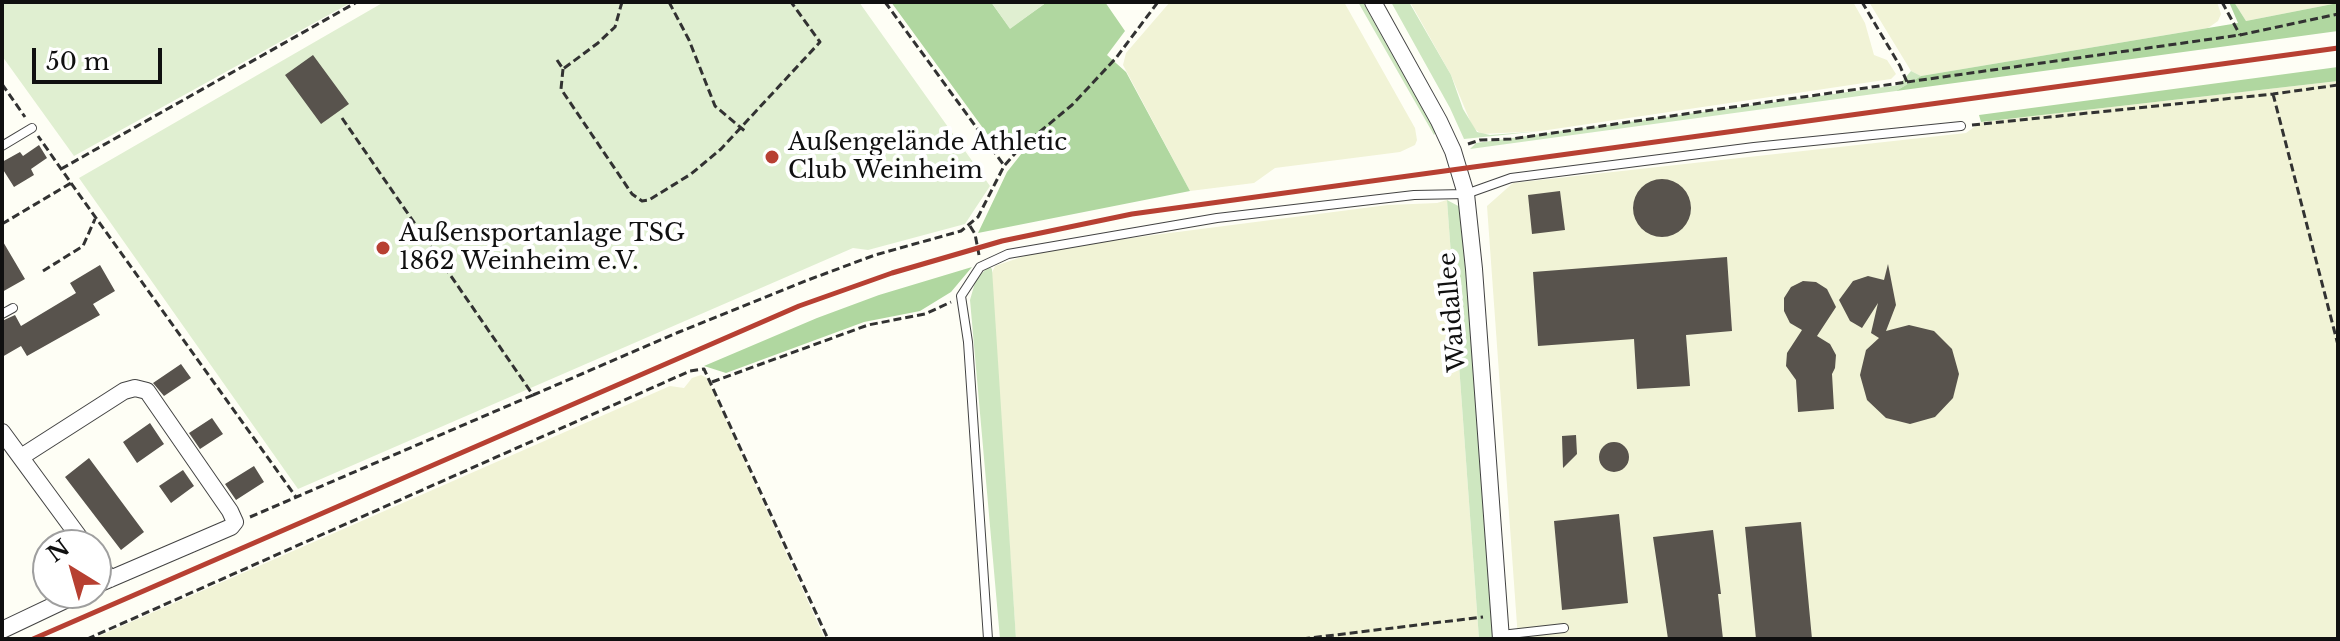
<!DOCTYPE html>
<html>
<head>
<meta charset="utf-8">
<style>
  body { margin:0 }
  #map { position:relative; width:2340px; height:641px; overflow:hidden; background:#fefef5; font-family:"Libre Baskerville",serif }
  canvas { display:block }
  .frame { position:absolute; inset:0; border:4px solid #101010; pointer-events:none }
  .north { position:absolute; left:32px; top:529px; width:80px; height:80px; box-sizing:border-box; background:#fff; border:2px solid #9f9f9f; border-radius:50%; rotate:323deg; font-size:22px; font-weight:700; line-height:32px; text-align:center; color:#101010 }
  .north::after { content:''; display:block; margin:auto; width:28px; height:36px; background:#b74032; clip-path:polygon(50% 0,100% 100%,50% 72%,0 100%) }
  .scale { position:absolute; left:32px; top:48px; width:130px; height:36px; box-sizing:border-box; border:4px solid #101010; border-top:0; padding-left:10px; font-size:24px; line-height:28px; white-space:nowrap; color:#101010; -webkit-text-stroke:6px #fff; paint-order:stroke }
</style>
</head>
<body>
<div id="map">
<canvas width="2340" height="641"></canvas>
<div class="frame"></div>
<div class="north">N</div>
<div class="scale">50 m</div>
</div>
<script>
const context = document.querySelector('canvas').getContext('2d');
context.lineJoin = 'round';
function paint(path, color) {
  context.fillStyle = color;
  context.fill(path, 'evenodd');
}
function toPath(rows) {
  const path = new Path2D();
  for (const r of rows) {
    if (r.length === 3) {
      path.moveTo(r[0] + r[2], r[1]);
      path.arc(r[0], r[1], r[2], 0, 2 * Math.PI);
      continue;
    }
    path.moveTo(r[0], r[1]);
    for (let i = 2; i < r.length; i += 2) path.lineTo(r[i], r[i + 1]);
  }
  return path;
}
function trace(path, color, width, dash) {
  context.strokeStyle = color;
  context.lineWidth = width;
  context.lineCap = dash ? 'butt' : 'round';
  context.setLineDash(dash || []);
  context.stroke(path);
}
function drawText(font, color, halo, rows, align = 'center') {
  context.font = font + ' "Libre Baskerville",serif';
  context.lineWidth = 8;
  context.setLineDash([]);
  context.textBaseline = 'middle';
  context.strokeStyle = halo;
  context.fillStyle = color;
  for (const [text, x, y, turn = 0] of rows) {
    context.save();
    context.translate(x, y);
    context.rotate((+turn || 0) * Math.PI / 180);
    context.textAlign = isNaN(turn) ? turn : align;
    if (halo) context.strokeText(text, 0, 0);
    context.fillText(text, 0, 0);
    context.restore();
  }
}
const farmland = toPath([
  [1170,2,1344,2,1415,128,1417,140,1415,145,1400,152,1275,168,1254,183,1190,191,1123,65,1126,53],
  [1410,2,1853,2,1865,23,1874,55,1887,60,1896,74,1891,79,1541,131,1482,134,1473,128,1451,75],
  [1869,2,2217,2,2221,14,2218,21,2208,28,1921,76,1911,71],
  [2234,2,2338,2,2338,3,2246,21],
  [2338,81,2338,639,1518,639,1487,206,1513,183,1966,133,1981,122],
  [1447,200,1479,639,1016,639,991,275,995,266,1045,249,1388,205,1437,203],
  [701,375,707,378,825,639,92,639,670,386,684,388,692,378]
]);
const green = toPath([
  [1358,2,1363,2,1436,132,1434,135],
  [1391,2,1409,2,1451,75,1463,109,1477,132,1490,135,1541,131,1464,139,1450,108],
  [1911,71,1921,76,1896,91,1470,149,1476,143,1899,85],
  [1447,200,1462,208,1494,639,1479,639],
  [989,266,992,269,1016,639,1000,639,970,300,976,279]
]);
const forest = toPath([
  [891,2,991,2,1010,28,1047,2,1105,2,1125,31,1107,55,1126,72,1190,191,978,233,1007,172,1026,148,1018,144,1007,147,996,142,988,135],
  [2229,2,2234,2,2246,21,2338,3,2338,31,1896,91,1921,76,2238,23],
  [2338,67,2338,81,1981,122,1979,115],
  [972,267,951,292,920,311,864,322,726,373,704,366,817,318,879,295]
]);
const pitch = toPath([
  [2,2,352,2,74,156,2,56],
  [384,2,859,2,990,186,965,224,868,250,853,248,298,489,79,178],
  [991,2,1047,2,1010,29]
]);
const building = toPath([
  [313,55,349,104,321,124,285,75],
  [39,145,47,158,31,169,34,175,14,187,2,168,2,162,20,152,23,156],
  [1662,208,29],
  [1560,191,1565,230,1532,234,1528,195],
  [2,240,25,279,2,292],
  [1727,257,1732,331,1686,335,1690,386,1637,389,1634,339,1538,346,1533,272],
  [1888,264,1896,305,1886,331,1909,325,1934,331,1952,349,1959,374,1953,398,1935,417,1910,424,1886,418,1867,400,1860,375,1866,350,1879,338,1871,333,1878,303,1862,328,1850,321,1839,300,1853,281,1868,276,1884,280],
  [100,265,115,291,93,304,100,315,27,356,21,346,2,357,2,321,15,315,21,326,76,293,70,283],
  [1803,281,1816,282,1827,289,1836,307,1817,336,1830,344,1836,355,1835,368,1832,374,1834,409,1798,412,1796,380,1786,366,1787,353,1802,330,1790,323,1784,311,1784,298,1791,287],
  [181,364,191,378,164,396,153,383],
  [212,418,223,434,200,449,189,433],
  [150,423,164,444,137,463,123,442],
  [1576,435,1577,454,1563,468,1562,436],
  [1614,457,15],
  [89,458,144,532,121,550,65,477],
  [254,466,264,482,236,500,225,484],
  [183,470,194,486,171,503,159,486],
  [1619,514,1628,603,1562,610,1554,521],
  [1801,522,1812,639,1756,639,1745,527],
  [1713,530,1721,594,1718,594,1723,639,1668,639,1653,537]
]);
const path = toPath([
  [669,2,689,40,715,106,746,132],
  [885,2,1003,164],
  [2222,2,2240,35],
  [557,60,563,69,598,43,615,27,622,2],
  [563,69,561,89,632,194,642,201,649,200,691,174,721,149,820,42,791,2],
  [1907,82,2240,35,2338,14],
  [2,84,25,117],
  [2273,94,2338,345],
  [342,118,533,395,679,332,808,280,875,255,961,231,978,217,1004,166,1019,149,1072,105,1116,58,1158,2],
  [1972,125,2273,94,2338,85],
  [1468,144,1480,140,1511,139,1907,82,1900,66,1862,2],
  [61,169,357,2],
  [71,183,296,497],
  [2,224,71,183,38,136],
  [970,226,975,234,979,255],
  [43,271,83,246,95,219],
  [712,382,868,325,925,314,951,302],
  [250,517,533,395],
  [87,639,690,371,704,369,828,639],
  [1302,639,1483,617]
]);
const service = toPath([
  [2,146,32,128],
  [2,314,13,308],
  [1501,635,1564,628],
  [988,639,968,342,961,296,980,267,1008,254,1217,218,1414,195,1466,194,1511,178,1754,147,1961,126]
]);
const minor = toPath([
  [1373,2,1439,121,1453,151,1466,194,1474,269,1501,639],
  [2,432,85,545],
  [21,457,124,391,135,388,147,391,230,511,235,522,231,527,96,585],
  [96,560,110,579],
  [2,630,80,593]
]);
const rail = toPath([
  [33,639,799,306,892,273,1002,241,1132,214,2338,48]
]);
const markers = [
  [772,157,8,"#b74032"],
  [383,248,8,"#b74032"]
];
const poiNames = [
  ["Außengelände Athletic",788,143],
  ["Club Weinheim",788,171],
  ["Außensportanlage TSG",399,234],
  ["1862 Weinheim e.V.",399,262]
];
const streetNames = [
  ["Waidallee",1453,312,-95]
];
paint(farmland, '#f1f3d6');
paint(green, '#cee7c0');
paint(forest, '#b0d7a0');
paint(pitch, '#e0efd1');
paint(building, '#58534d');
trace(service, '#434343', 10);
trace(minor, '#434343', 18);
trace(path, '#323232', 3, [8, 4]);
trace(service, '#fff', 8);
trace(minor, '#fff', 16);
trace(rail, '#b74032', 5);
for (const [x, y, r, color] of markers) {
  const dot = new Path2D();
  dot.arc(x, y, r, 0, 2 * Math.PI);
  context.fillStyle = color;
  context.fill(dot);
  trace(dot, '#fff', 3);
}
drawText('24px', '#101010', '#fff', poiNames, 'left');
drawText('24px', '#101010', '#fff', streetNames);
</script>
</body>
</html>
